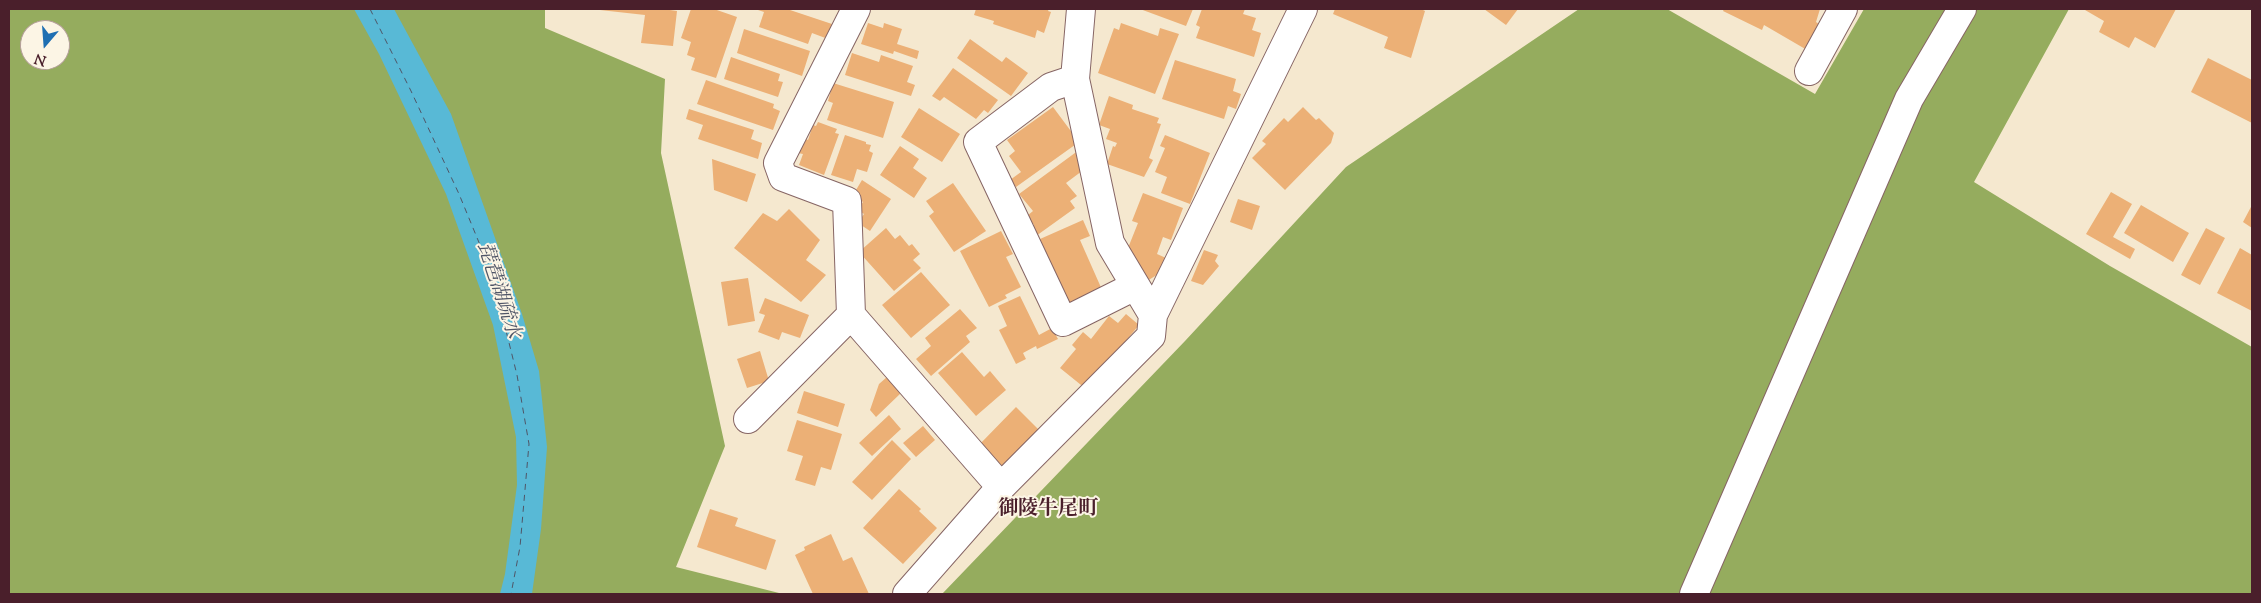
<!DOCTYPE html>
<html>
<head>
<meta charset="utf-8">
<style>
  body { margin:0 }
  #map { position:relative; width:2261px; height:603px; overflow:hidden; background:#f5e8cf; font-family:"Sorts Mill Goudy",serif }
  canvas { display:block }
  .frame { position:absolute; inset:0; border:10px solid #4a1f2b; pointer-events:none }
  .north { position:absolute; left:20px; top:20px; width:50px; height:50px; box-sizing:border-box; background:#fcf5e5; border:1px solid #b59f9b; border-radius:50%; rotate:198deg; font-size:14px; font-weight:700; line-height:20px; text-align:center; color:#4a1f2b }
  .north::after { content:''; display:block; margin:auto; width:18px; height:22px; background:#1f6fb2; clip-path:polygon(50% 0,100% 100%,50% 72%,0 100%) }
</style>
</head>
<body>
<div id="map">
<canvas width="2261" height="603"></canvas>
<div class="frame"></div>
<div class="north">N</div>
</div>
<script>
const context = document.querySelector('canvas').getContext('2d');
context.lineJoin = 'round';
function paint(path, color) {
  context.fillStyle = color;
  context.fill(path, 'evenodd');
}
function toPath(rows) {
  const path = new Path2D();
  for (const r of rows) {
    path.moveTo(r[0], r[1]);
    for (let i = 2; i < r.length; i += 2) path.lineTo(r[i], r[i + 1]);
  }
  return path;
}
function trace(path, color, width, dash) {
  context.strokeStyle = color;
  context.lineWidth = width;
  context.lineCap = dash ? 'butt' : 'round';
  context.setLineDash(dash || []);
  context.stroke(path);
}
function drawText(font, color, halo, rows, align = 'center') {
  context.font = font + ' "Sorts Mill Goudy","Noto Serif JP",serif';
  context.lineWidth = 4;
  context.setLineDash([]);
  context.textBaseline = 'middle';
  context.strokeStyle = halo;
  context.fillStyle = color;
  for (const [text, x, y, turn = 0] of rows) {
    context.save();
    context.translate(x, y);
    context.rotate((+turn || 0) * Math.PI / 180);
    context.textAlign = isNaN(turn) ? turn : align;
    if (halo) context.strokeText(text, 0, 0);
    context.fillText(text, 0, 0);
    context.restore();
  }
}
const forest = toPath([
  [9,9,545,9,545,28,665,79,661,153,725,446,676,567,783,594,9,594],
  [30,30,60,30,60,60,30,60],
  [1579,9,1667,9,1815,94,1864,9,2069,9,1974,182,2110,266,2252,347,2252,594,942,594,1185,341,1346,167]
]);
const water = toPath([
  [354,9,394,9,451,114,522,314,539,371,547,447,541,529,532,594,500,594,505,574,517,485,516,437,493,325,446,194,379,54]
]);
const ferry = toPath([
  [370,9,411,91,459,194,492,274,517,375,529,444,520,547,511,594]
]);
const building = toPath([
  [591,9,663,9,677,11,673,46,641,43,645,15],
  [691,9,714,9,737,17,716,78,691,70,695,58,687,55,691,42,681,38],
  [755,9,787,9,832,24,828,39,812,33,808,44,759,27,764,12],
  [976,9,1049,9,1048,11,1051,12,1044,33,1037,30,1035,38,993,24,994,21,974,15],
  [1140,9,1193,9,1186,26],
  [1202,9,1245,9,1243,14,1256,18,1252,30,1261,33,1254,57,1196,38,1200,27,1196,25],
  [1335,9,1421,9,1425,11,1411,58,1384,48,1388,37,1333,14],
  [1484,9,1518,9,1506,25],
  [1724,9,1820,9,1816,22,1820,25,1807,50,1764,25,1762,30,1723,11],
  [2086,9,2176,9,2155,48,2135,37,2129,48,2099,32,2104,21,2085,10],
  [868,23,883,28,884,23,902,29,897,44,919,51,917,59,894,51,893,54,861,44],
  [1121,23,1158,36,1160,28,1179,34,1155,94,1098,73,1114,28,1119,30],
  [744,29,810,51,802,76,737,53],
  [970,39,1002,62,1006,57,1028,73,1011,96,957,58],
  [852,53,879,62,881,55,913,66,907,82,915,85,911,96,845,75],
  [731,57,780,74,778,81,783,82,778,97,724,79],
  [2208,58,2252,80,2252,123,2191,92],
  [1175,60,1236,79,1233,91,1241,94,1236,109,1228,106,1224,119,1162,99],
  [953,68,998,100,988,113,984,110,976,119,944,97,940,101,932,96],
  [706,80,774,104,773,108,780,111,773,130,697,104],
  [833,83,894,102,883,138,827,120,833,103,828,101],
  [1109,96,1133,105,1132,109,1159,118,1157,123,1161,124,1149,158,1153,160,1144,177,1107,164,1113,146,1115,147,1117,143,1106,139,1110,129,1099,125],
  [1053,107,1079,142,1016,187,1010,180,1021,172,1009,156,1015,151,1007,140],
  [1303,107,1316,120,1319,118,1334,133,1331,143,1285,190,1252,158,1266,144,1262,141,1284,118,1288,122],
  [919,108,960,134,942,162,901,137],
  [689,109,754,130,751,139,762,143,758,159,698,139,703,125,686,119],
  [818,122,837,129,835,133,839,134,824,175,799,165,803,154,798,153,804,138,808,140,813,125,816,126],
  [845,135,866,142,866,144,871,145,869,151,873,153,867,172,857,169,853,182,831,175],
  [1165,135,1210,153,1190,204,1161,193,1167,177,1155,172,1165,148,1160,146],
  [900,146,919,159,913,168,927,178,914,198,880,175],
  [1079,150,1082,171,1066,183,1077,196,1070,201,1075,208,1036,236,1030,228,1034,225,1027,216,1033,211,1019,194],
  [712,159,756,174,747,202,714,190],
  [862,180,891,199,870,231,858,223,864,214,858,210,863,202,853,195],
  [953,183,986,231,954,252,929,216,934,212,926,201],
  [2111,192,2132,204,2113,237,2135,249,2130,259,2086,234],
  [1143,193,1183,208,1171,240,1163,237,1157,254,1166,258,1160,273,1147,281,1126,253,1138,223,1132,221],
  [1238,199,1260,206,1252,230,1230,222],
  [2141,205,2189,233,2173,262,2124,233],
  [2252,205,2252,228,2243,222],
  [789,209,820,240,806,260,826,275,801,302,734,248,763,213,777,221],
  [1083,220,1090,236,1080,240,1103,292,1070,307,1040,239],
  [886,228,895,239,900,235,909,246,912,244,920,254,913,260,921,268,894,291,859,252],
  [2206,228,2225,238,2200,285,2181,275],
  [1001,231,1013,254,1006,257,1021,287,1005,295,1007,298,989,307,960,251],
  [2240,248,2252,255,2252,311,2217,293],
  [1204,250,1218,255,1215,261,1219,266,1203,285,1191,281],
  [921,272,950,305,911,338,882,305],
  [748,278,755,321,728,326,721,282],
  [1020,296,1039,335,1052,328,1058,339,1037,349,1036,346,1023,353,1026,359,1016,364,999,330,1007,326,998,306],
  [765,298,809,315,800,338,782,332,779,340,758,332,765,315,759,313],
  [960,309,977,328,966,336,970,342,931,376,916,359,931,346,925,338],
  [1126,314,1139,325,1086,389,1060,368,1076,349,1072,345,1083,332,1091,339,1109,316,1118,323],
  [760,351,769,381,747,388,737,359],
  [962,352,984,377,990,371,1006,390,976,416,938,373],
  [887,377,901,393,876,417,870,410,879,384],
  [804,391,845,404,838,427,797,413],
  [1016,407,1042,433,1005,471,979,445],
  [889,415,901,429,872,456,859,443],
  [797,420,842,434,831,470,821,467,815,486,795,480,803,456,787,451],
  [923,426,935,440,916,457,903,443],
  [892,440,911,459,872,500,852,482],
  [899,489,921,509,919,511,937,528,903,564,863,528],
  [710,509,738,518,735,526,776,540,766,570,697,547],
  [831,534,843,561,852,557,869,594,813,594,795,555,805,550,804,547]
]);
const minor = toPath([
  [856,9,778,163,783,177,847,201,851,315,1001,487],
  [1809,71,1843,9],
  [1075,79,1051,87,978,142,1063,322,1135,286],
  [1153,315,1303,9],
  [748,419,851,315],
  [907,594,1001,487,1151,336,1153,315,1110,243,1075,79,1081,9],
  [1694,594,1909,99,1962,9]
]);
const waterNames = [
  ["琵琶湖疏水",497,291,72]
];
const neighbourhoodNames = [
  ["御陵牛尾町",1048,511]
];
paint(forest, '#95ac5e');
paint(water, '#58b9d6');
trace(ferry, '#4f5567', 1, [6, 5]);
paint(building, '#ecb076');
trace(minor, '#866564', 30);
trace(minor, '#fff', 28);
drawText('italic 20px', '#4f5567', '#fcf5e5', waterNames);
drawText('bold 20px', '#4a1f2b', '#fcf5e5', neighbourhoodNames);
</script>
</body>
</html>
